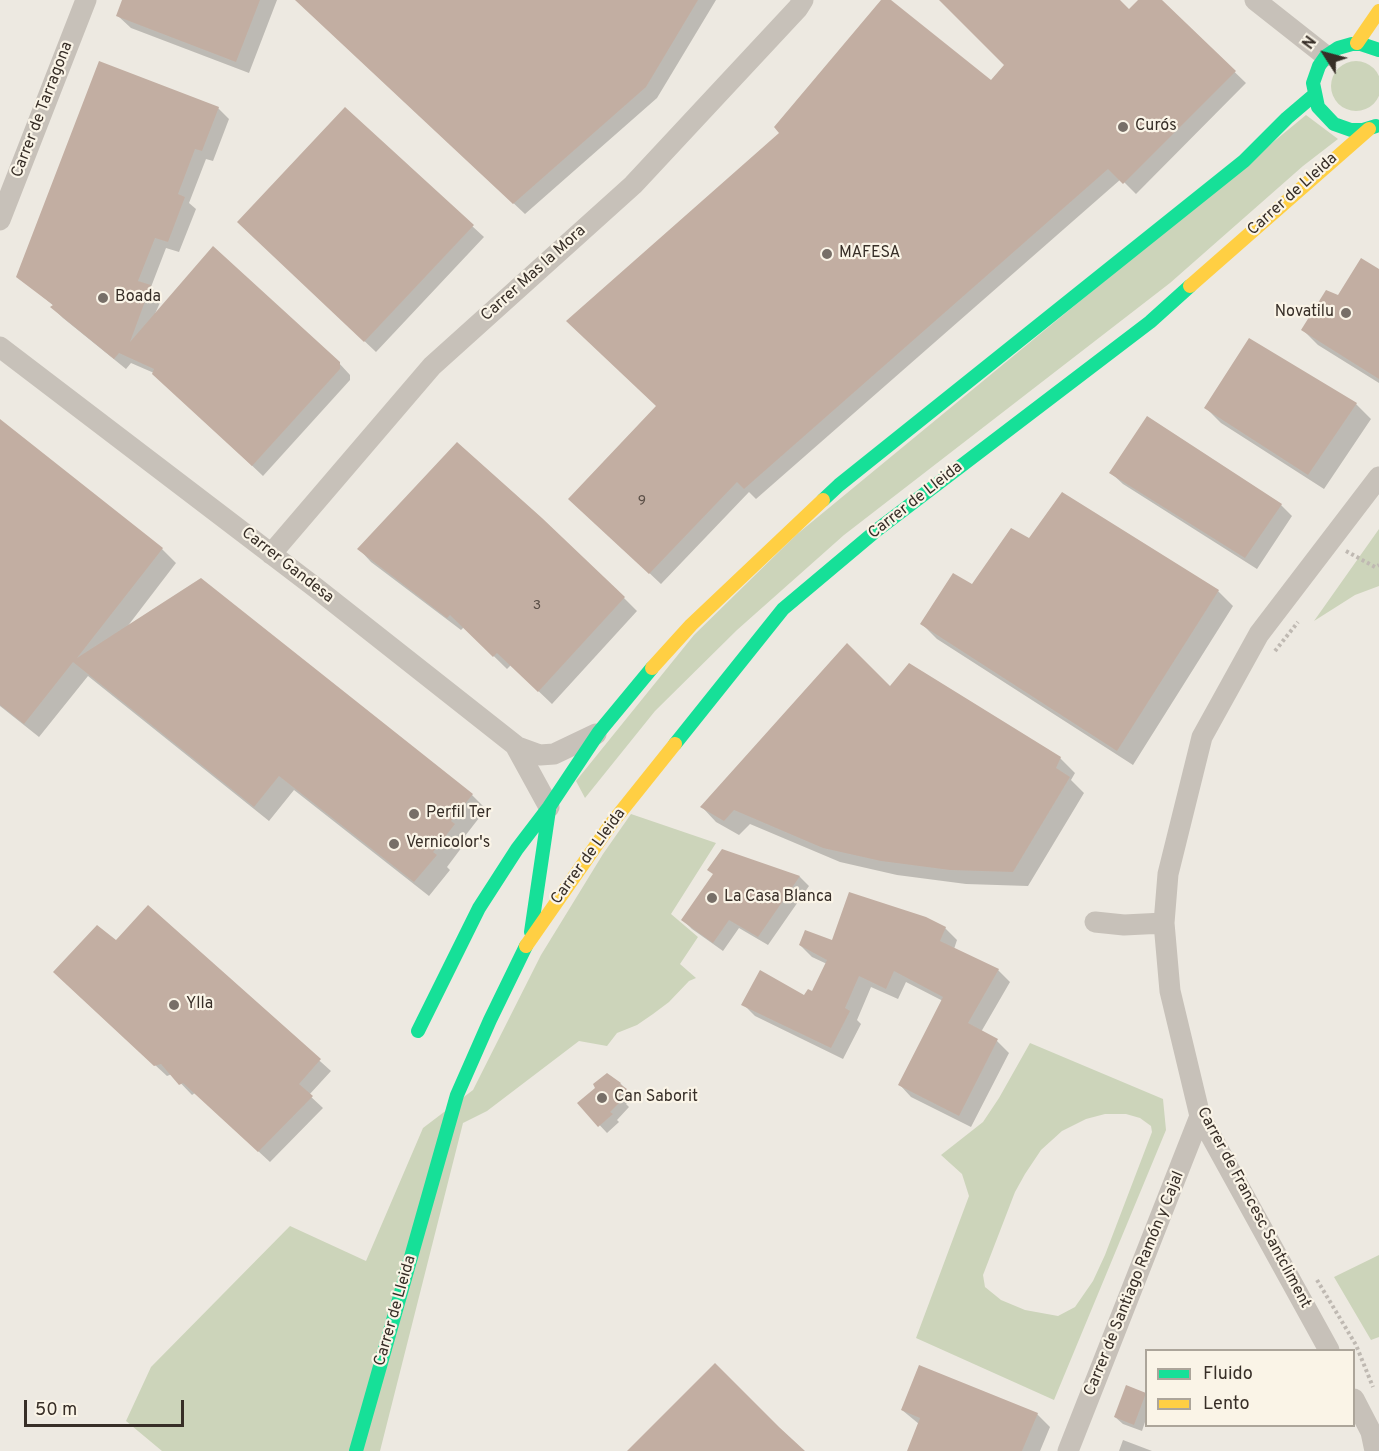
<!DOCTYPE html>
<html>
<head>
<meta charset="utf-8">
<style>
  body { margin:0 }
  #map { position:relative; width:1379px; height:1451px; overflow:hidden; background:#ede9e1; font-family:Overpass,sans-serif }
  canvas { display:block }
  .legend { position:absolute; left:1145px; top:1349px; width:210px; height:78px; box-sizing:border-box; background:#faf4e7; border:2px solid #aca59a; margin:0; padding:8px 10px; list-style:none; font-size:18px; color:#372e27 }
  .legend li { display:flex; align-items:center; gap:12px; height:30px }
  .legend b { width:30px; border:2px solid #aca59a }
  .north { position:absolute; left:1295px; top:24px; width:60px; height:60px; -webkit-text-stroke:4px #faf4e7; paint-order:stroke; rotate:306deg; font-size:16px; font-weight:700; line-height:24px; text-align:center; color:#372e27 }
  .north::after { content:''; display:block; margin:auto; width:21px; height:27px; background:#372e27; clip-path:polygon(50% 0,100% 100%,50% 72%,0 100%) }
  .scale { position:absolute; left:24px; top:1400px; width:160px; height:27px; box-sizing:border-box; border:3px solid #372e27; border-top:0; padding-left:8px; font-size:18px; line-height:21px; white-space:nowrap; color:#372e27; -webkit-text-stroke:4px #faf4e7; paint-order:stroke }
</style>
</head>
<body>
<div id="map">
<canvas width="1379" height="1451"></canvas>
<ul class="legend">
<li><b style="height:8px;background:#16e098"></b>Fluido</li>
<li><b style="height:8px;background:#ffcf43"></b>Lento</li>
</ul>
<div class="north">N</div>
<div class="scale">50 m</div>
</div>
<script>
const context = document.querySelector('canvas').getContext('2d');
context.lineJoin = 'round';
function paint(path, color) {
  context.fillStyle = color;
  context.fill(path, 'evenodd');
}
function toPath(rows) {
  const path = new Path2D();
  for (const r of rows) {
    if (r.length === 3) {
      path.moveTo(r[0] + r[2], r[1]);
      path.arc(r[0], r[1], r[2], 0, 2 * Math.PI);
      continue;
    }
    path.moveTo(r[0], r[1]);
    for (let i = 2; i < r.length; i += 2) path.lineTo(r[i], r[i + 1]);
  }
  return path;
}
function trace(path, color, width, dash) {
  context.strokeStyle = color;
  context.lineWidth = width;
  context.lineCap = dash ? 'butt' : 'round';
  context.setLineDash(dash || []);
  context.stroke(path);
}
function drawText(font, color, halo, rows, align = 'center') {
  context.font = font + ' Overpass,sans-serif';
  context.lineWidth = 4.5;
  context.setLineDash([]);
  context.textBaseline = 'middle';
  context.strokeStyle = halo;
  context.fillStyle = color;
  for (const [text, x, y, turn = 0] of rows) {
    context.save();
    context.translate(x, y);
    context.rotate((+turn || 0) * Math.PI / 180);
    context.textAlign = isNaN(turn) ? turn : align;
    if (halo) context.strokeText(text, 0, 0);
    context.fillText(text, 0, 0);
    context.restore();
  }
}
const green = toPath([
  [1356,86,25],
  [1306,115,1338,139,1303,166,1170,283,844,535,737,630,655,711,585,798,576,781,694,635,796,535],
  [1379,529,1379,586,1355,595,1314,621],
  [631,814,716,843,671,914,698,937,680,964,696,978,689,981,669,1002,653,1014,637,1025,617,1033,607,1046,579,1041,487,1111,463,1123,380,1451,162,1451,126,1421,151,1367,290,1226,366,1261,423,1128,473,1090,541,955,603,854],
  [1030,1043,1163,1099,1166,1130,1054,1400,916,1338,969,1196,962,1174,941,1155,983,1122,999,1098],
  [1105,1114,1126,1114,1140,1118,1151,1126,1152,1132,1105,1255,1093,1281,1075,1307,1058,1316,1025,1310,1001,1300,985,1287,983,1275,1015,1192,1025,1174,1041,1150,1062,1131,1086,1119],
  [1379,1255,1379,1337,1371,1340,1334,1277]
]);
const shadow = toPath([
  [124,0,277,0,249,73,131,28,118,16],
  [297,0,716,0,657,98,525,214],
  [883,0,889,0,991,82,1006,65,941,0,1118,0,1129,11,1140,0,1160,0,1246,83,1136,194,1121,179,756,499,749,492,661,584,582,510,658,406,781,133],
  [218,108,229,119,213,161,206,159,189,203,196,209,179,252,166,248,151,287,162,298,155,314,339,363,350,375,350,380,263,476,154,373,131,363,126,369,63,318,52,307,54,306,18,276],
  [345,109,484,237,376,352,250,233],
  [1379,271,1379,383,1318,345,1303,330],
  [1356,404,1371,419,1324,489,1221,423,1206,408],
  [0,421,162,549,176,563,127,627,472,795,486,809,465,836,468,839,447,867,450,870,429,896,294,790,269,821,88,676,39,737,0,706],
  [1111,473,1281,505,1292,516,1257,569,1123,484],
  [1063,494,1218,591,1233,606,1133,765,937,639,922,624,973,586,1030,539],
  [359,549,624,598,637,611,552,704,511,665,507,669,464,627,461,630,371,562],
  [1060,758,1075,773,1071,780,1084,793,1028,886,966,884,897,875,840,862,750,824,739,835,716,822,702,807],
  [723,851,800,877,809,886,768,945,739,928,723,951,692,929,683,920,714,875],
  [148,907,331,1071,309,1095,323,1108,270,1162,195,1093,192,1095,172,1074,167,1076,66,983,116,942],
  [945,928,957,940,954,949,998,970,1010,982,981,1032,997,1041,1009,1053,971,1127,911,1097,900,1085,943,1001,906,982,898,999,871,987,857,1020,861,1024,843,1059,755,1016,743,1004,805,997,812,993,827,964,812,957,800,945],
  [607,1075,621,1084,633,1097,626,1104,629,1107,617,1120,619,1122,607,1133,579,1103,596,1088],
  [1127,1386,1146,1395,1146,1419,1142,1431,1123,1424,1115,1417],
  [902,1410,1037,1414,1050,1427,1040,1451,908,1451,919,1424],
  [1123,1440,1152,1451,1119,1451]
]);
const building = toPath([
  [122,0,260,0,236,62,116,16],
  [295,0,698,0,646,87,513,204],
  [881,0,891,0,991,80,1004,65,939,0,1120,0,1129,9,1138,0,1162,0,1236,71,1123,184,1108,169,744,489,737,482,649,574,568,499,656,406,566,321,779,133,774,127],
  [99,61,219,107,202,151,195,149,178,194,185,197,168,242,155,238,138,281,151,285,130,342,213,246,340,362,340,369,252,466,152,374,154,369,119,353,114,359,50,307,53,305,16,277],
  [345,107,474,225,364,342,237,222],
  [1361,258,1379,269,1379,379,1301,330,1326,290,1338,295],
  [1249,338,1357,403,1308,475,1204,408],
  [1147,416,1282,504,1245,558,1109,473],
  [0,419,163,548,77,658,201,578,473,794,451,821,455,824,433,852,437,855,414,882,279,776,254,807,73,662,24,724,0,705],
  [457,442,542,518,625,597,538,692,497,653,493,657,450,615,447,618,357,549],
  [1062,492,1219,590,1117,751,920,624,953,573,972,584,1011,528,1029,538],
  [847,643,890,686,909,663,1061,757,1056,768,1070,777,1013,872,950,870,881,861,823,848,734,810,724,821,700,807],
  [722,849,800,876,758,937,729,920,713,943,681,920,713,874,707,870],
  [849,892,926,917,946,927,940,941,999,969,968,1023,998,1039,959,1116,898,1085,943,997,894,971,886,989,859,976,845,1008,850,1011,831,1048,741,1005,760,970,804,995,808,989,812,991,827,960,799,945,805,930,832,940],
  [148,905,321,1059,299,1084,313,1096,258,1152,183,1083,179,1085,161,1064,154,1066,53,972,97,925,116,940],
  [607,1073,621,1083,620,1084,627,1089,619,1097,623,1099,610,1112,613,1114,598,1127,577,1103,595,1088,593,1084],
  [715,1363,779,1427,805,1451,627,1451],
  [919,1365,1038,1413,1022,1451,907,1451,920,1418,901,1410],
  [1126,1385,1146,1393,1134,1425,1114,1417]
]);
const path = toPath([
  [1346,551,1375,567,1379,565],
  [1275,651,1298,622],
  [1317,1280,1356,1345,1373,1387]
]);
const street = toPath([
  [1255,0,1326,56],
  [0,220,86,0],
  [0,347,316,588,515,745,549,807],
  [271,554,432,366,633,185,798,8,803,0],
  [518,747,540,755,554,754,596,734],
  [1095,922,1124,925,1164,923],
  [1329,1350,1200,1116,1170,991,1164,923,1168,874,1202,737,1259,634,1379,477],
  [1354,1399,1371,1432,1375,1451],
  [1068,1451,1200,1116]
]);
const fast = toPath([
  [1376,126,1363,130,1351,130,1334,124,1318,107,1313,83,1319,66,1326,56,1338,48,1352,44,1361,44,1379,50],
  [823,500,839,485,1244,161,1287,118,1314,95],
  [675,744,783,609,877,530,1150,322,1190,286],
  [531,932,549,810],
  [418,1031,479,908,517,849,549,807,599,732,652,668],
  [356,1451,457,1095,490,1020,526,946]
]);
const slow = toPath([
  [1357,43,1379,11],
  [1190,286,1369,129],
  [652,668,691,625,823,500],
  [526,946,611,824,675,744]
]);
const markers = [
  [1123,127,6,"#776f68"],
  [827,254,6,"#776f68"],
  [103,298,6,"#776f68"],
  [1346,313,6,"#776f68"],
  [414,814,6,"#776f68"],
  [394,844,6,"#776f68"],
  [712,898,6,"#776f68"],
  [174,1005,6,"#776f68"],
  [602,1098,6,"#776f68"]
];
const numberNames = [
  ["9",642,501],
  ["3",537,606]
];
const streetNames = [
  ["Carrer de Tarragona",43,110,-69],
  ["Carrer de Lleida",1293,195,-42],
  ["Carrer Mas la Mora",534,274,-42],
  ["Carrer de Lleida",916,501,-38],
  ["Carrer Gandesa",287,566,38],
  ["Carrer de Lleida",589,857,-54],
  ["Carrer de Francesc Santcliment",1253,1208,62],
  ["Carrer de Santiago Ramón y Cajal",1135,1284,-68],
  ["Carrer de Lleida",396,1311,-74]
];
const poiNames = [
  ["Curós",1135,127],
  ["MAFESA",839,254],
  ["Boada",115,298],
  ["Novatilu",1334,313,"right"],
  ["Perfil Ter",426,814],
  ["Vernicolor's",406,844],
  ["La Casa Blanca",724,898],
  ["Ylla",186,1005],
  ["Can Saborit",614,1098]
];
paint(green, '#ccd4ba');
paint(shadow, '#0003');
paint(building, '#c2aea2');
trace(path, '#bfb9b2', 4, [3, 3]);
trace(street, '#c7c1b9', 21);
trace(fast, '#16e098', 14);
trace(slow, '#ffcf43', 14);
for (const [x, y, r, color] of markers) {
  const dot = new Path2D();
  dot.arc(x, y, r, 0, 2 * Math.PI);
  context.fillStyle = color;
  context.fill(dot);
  trace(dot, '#faf4e7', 2);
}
drawText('14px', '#5a4e46', null, numberNames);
drawText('16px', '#372e27', '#faf4e7', streetNames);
drawText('16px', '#372e27', '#faf4e7', poiNames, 'left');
</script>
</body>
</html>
